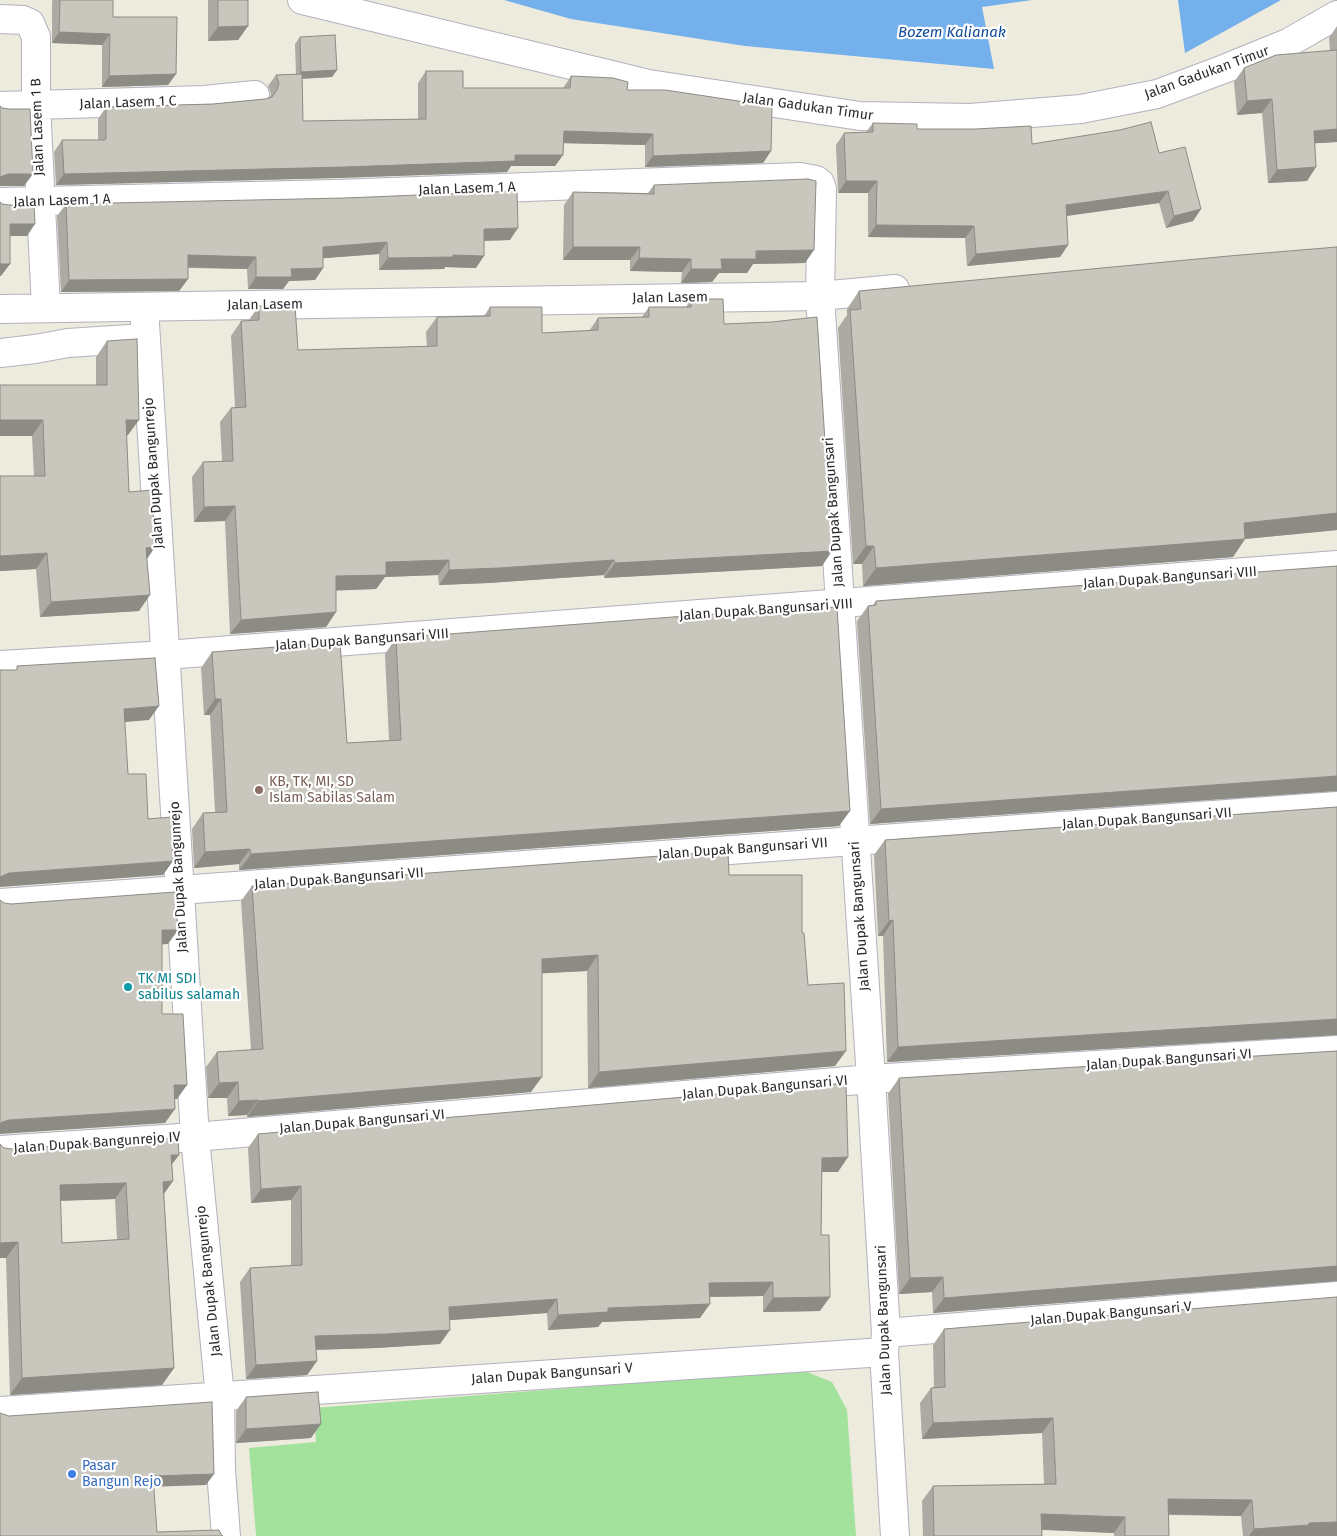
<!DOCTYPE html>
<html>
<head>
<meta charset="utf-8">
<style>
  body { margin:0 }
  canvas { display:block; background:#edeade }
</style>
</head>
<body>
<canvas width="1337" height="1536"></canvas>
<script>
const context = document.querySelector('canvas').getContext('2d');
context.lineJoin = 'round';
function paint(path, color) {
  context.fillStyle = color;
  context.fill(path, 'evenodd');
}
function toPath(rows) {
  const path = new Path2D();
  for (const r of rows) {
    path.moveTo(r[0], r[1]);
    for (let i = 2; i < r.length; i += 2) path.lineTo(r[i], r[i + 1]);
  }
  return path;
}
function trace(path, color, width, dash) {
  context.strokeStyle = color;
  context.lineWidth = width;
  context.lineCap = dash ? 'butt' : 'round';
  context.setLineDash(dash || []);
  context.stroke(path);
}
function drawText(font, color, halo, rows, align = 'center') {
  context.font = font + ' "Fira Sans",sans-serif';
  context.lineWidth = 4.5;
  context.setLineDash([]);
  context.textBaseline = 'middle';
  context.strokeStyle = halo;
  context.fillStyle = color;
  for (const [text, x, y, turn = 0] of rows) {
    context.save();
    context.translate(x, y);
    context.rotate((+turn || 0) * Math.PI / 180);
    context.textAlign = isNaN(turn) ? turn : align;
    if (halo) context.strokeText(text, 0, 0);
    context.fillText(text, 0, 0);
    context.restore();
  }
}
const green = toPath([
  [802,1370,832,1382,847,1410,856,1536,256,1536,249,1448,316,1442,314,1408]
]);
const water = toPath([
  [504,0,1032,0,982,7,994,69,745,46,571,19],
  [1178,0,1281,0,1185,53]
]);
const street = toPath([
  [302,0,649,84,860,116,970,118,1081,109,1157,94,1224,69,1288,43,1337,15],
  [0,19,23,20,30,23,36,37,36,105,46,308],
  [0,106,204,100,255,95],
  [0,202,336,194,800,177,816,180,820,183,822,189,820,296,871,1079,886,1333,884,1352,895,1536],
  [144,307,195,1137,220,1397,221,1470,226,1536],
  [0,309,820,296,895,289],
  [0,353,35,349,68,343,145,338],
  [0,665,166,655,1337,565],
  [0,903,1337,806],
  [0,1150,195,1137,871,1079,1337,1050],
  [886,1333,1337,1296],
  [0,1411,884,1352]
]);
const wall = toPath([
  [53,0,113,0,113,17,176,74,168,85,102,87,102,45,52,43,52,1],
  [208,0,248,0,248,26,238,40,208,41],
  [1337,26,1337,142,1315,143,1316,167,1307,181,1268,183,1262,113,1237,115,1234,82,1244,68,1330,51,1329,38],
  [300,37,337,70,332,77,302,79,303,121,418,119,418,83,426,71,463,88,563,88,571,76,627,90,771,151,763,163,645,167,645,145,564,143,563,155,555,166,511,166,507,172,336,178,56,185,54,152,62,140,98,140,98,119,106,107,213,104,265,99,270,97,271,94,268,86,276,75,296,74,295,44],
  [873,123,1032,144,1159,153,1201,209,1193,221,1166,228,1159,203,1067,216,1068,245,1060,257,967,266,965,238,868,237,868,193,838,193,836,145,844,133,866,132],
  [654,185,805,263,753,264,747,273,719,273,712,282,681,283,682,272,630,271,630,260,563,260,564,205,573,192,648,193],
  [66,204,510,240,484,241,476,268,445,267,444,269,379,270,379,254,323,258,323,268,315,280,289,281,283,289,248,289,247,269,188,268,188,279,179,291,61,292,57,216],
  [1337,247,1337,530,1245,539,1233,557,863,586,862,564,853,564,838,328,847,315,847,309,859,291],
  [691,299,724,324,822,566,604,578,604,575,488,583,439,585,438,575,385,577,376,589,336,590,336,612,326,627,230,634,225,521,194,522,192,477,203,462,222,461,220,422,231,408,235,407,231,336,241,321,248,321,259,306,298,350,427,347,426,332,437,317,484,316,490,307,542,333,589,331,598,318,642,317,649,307,686,307],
  [107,341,128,435,126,436,129,492,155,547,147,559,139,611,40,617,36,569,0,571,0,476,34,476,32,436,0,436,96,385,96,357],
  [876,601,1336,790,870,824,857,621,868,606,873,605],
  [396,638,839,826,239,870,239,864,194,868,192,829,203,813,215,812,210,715,204,715,201,668,212,652,347,743,389,740,385,654],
  [1337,807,1337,1035,887,1062,883,936,878,936,874,855,885,840],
  [729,875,802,933,808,985,835,1066,588,1088,587,971,542,973,531,1092,247,1117,247,1115,228,1116,227,1098,208,1098,206,1067,217,1052,251,1050,241,901,252,886],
  [1337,1051,1337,1281,933,1313,932,1292,899,1294,888,1094,899,1078],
  [258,1134,838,1172,822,1172,820,1311,763,1312,763,1296,709,1297,700,1318,602,1322,598,1327,548,1330,547,1313,449,1320,440,1344,376,1348,316,1350,317,1361,307,1375,246,1379,240,1282,250,1268,291,1265,291,1200,251,1203,248,1148],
  [0,1144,4,1148,12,1149,172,1165,173,1181,164,1194,174,1368,162,1385,10,1395,6,1258,0,1258],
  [115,1199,117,1240,62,1243,60,1201],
  [944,1329,1337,1536,1243,1536,1241,1516,1168,1515,1169,1536,1114,1536,1114,1533,1042,1530,1042,1536,923,1536,922,1501,933,1486,1044,1484,1042,1433,922,1439,920,1403,931,1388,934,1387,933,1345],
  [246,1397,311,1438,236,1443,236,1411]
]);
const shadedWall = toPath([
  [248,26,238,40,208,41,218,27],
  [59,32,110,34,102,45,52,43],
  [337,70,332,77,297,79,301,72],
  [176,74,168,85,102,87,109,76],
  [1272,99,1262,113,1237,115,1247,101],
  [1337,129,1337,142,1304,144,1314,131],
  [564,131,653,134,645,145,556,143],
  [771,151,763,163,645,167,653,156],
  [515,155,563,155,555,166,511,166,507,172,336,178,56,185,64,174],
  [1316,167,1307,181,1268,183,1277,170],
  [8,174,33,174,24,186,0,186,0,177],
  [846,181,877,181,868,193,838,193],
  [1168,191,1159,203,1058,217,1066,205],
  [1201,209,1193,221,1166,228,1174,216],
  [10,224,35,224,27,236,1,236],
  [876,225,974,226,965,238,868,237],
  [518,228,510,240,476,241,484,229],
  [387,242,379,254,314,259,323,247],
  [1068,245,1060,257,967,266,976,254],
  [573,247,640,247,630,260,563,260],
  [814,250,805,263,753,264,747,273,719,273,712,282,681,283,691,269,721,259,756,251],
  [188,255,256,257,247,269,179,267],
  [453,255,484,256,476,268,445,267,444,269,379,270,388,258],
  [639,258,691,259,682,272,630,271],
  [0,264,10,264,1,276,0,276],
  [323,268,315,280,289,281,283,289,248,289,256,277,291,269],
  [188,279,179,291,61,292,69,280],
  [0,420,43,420,32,436,0,436],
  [126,420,139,420,128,435,114,436],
  [235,506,225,521,194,522,204,507],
  [1337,513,1337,530,1245,539,1233,557,863,586,876,568,1244,523],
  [866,546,874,546,862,564,853,564],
  [155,547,144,563,146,548],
  [832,551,822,566,604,578,615,563],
  [47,553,36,569,0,571,0,556],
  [449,560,438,575,385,577,376,589,325,591,336,576,386,562],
  [614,560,604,575,488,583,439,585,449,570],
  [150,595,139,611,40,617,51,602],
  [336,612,326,627,230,634,241,620],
  [215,699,221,699,210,715,204,715],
  [159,706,149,720,114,723,124,709],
  [1337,776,1337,791,870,824,881,809],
  [850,811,839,826,239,870,251,854],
  [250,849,239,864,194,868,205,852],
  [173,861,163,875,0,887,0,877,9,873],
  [893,920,883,936,878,936,889,921],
  [162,930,178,930,168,944,152,945],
  [598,955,587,971,531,974,542,959],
  [1337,1019,1337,1035,887,1062,898,1047],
  [846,1051,835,1066,588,1088,599,1072],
  [542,1077,531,1092,247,1117,258,1101],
  [238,1082,227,1098,208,1098,219,1083],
  [174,1085,187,1085,177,1099,164,1100],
  [258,1100,247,1115,228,1116,239,1101],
  [175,1109,165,1123,0,1134,0,1124,2,1122,9,1120],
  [171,1155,179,1155,167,1171],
  [848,1157,838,1172,812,1172,822,1158],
  [173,1181,161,1197,163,1182],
  [126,1183,115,1199,48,1201,60,1185],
  [301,1186,291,1200,251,1203,261,1189],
  [18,1242,6,1258,0,1258,0,1243],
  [1337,1266,1337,1281,933,1313,944,1298],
  [943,1277,932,1292,899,1294,910,1278],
  [773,1282,763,1296,699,1297,709,1283],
  [830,1297,820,1311,763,1312,773,1298],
  [557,1299,547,1313,439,1321,449,1307],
  [710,1304,700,1318,602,1322,598,1327,548,1330,558,1315,608,1308],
  [450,1330,440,1344,376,1348,305,1350,315,1336],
  [317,1361,307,1375,246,1379,256,1365],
  [174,1368,162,1385,10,1395,22,1378],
  [1053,1418,1042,1433,922,1439,933,1423],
  [321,1424,311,1438,236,1443,246,1429],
  [214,1474,206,1485,146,1487,153,1476],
  [1168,1499,1252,1500,1241,1516,1157,1514],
  [1041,1514,1125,1517,1114,1533,1031,1529],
  [1337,1522,1337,1536,1249,1536,1254,1529,1309,1523]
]);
const building = toPath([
  [60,0,113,0,113,17,177,17,176,74,109,76,110,34,59,32,60,0],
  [218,0,248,0,248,26,218,27,218,0],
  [335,35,337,70,301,72,300,37,335,35],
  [1337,50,1337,129,1314,131,1316,167,1277,170,1272,99,1247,101,1244,68,1276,55,1337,50],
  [426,71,463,71,463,88,570,88,571,76,613,78,628,82,627,90,665,90,772,106,771,151,653,156,653,134,564,131,563,155,515,155,515,161,344,167,64,174,62,140,104,140,106,139,106,107,213,104,265,99,272,97,277,90,279,83,276,75,302,74,303,121,426,119,426,71],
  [0,106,2,108,9,109,30,109,33,174,8,174,0,177,0,106],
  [1151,122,1159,153,1185,147,1201,209,1174,216,1168,191,1066,205,1068,245,976,254,974,226,876,225,877,181,846,181,844,133,873,132,873,123,917,124,917,129,975,129,1031,126,1032,144,1120,130,1151,122],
  [808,179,816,181,814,250,756,251,756,259,721,259,722,269,691,269,691,259,639,258,640,247,573,247,573,192,654,194,654,185,808,179],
  [517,191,518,228,484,229,484,256,453,255,453,257,388,258,387,242,323,247,323,268,291,269,292,277,256,277,256,257,188,255,188,279,69,280,66,204,345,198,517,191],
  [0,202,2,204,9,205,34,205,35,224,10,224,10,264,0,264,0,202],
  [1337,247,1337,513,1244,523,1245,539,876,568,874,546,866,546,850,310,861,309,859,291,1229,256,1337,247],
  [691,299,723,299,724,324,772,322,817,317,832,551,615,563,614,560,499,568,449,570,449,560,386,562,386,575,336,576,336,612,241,620,235,506,204,507,203,462,233,461,231,408,246,407,241,321,259,320,259,306,295,305,298,350,437,346,437,317,490,316,490,307,542,307,542,333,598,330,598,318,649,317,649,307,691,307,691,299],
  [137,339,139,420,126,420,129,492,152,490,155,547,146,548,150,595,51,602,47,553,0,556,0,476,45,476,43,420,0,420,0,385,107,385,107,341,137,339],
  [1337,566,1337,776,881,809,868,606,876,605,876,601,1337,566],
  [837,607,850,811,251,854,250,849,205,852,203,813,227,812,221,699,215,699,212,652,340,642,347,743,401,740,396,638,699,615,837,607],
  [155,658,159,706,124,709,128,774,146,774,148,819,171,817,173,861,9,873,0,877,0,670,17,670,17,666,155,658],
  [1337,807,1337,1019,898,1047,893,920,889,921,885,840,1337,807],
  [728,851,729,875,802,875,802,933,804,933,808,985,844,983,846,1051,599,1072,598,955,542,959,542,1077,258,1101,258,1100,239,1101,238,1082,219,1083,217,1052,263,1049,252,886,728,851],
  [175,892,178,930,162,930,162,1014,183,1014,187,1085,174,1085,175,1109,9,1120,2,1122,0,1124,0,900,4,903,11,904,175,892],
  [1337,1051,1337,1266,944,1298,943,1277,910,1278,899,1078,1337,1051],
  [846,1083,848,1157,822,1158,821,1235,829,1235,830,1297,773,1298,773,1282,709,1283,710,1304,608,1308,608,1312,558,1315,557,1299,449,1307,450,1330,386,1334,315,1336,317,1361,256,1365,250,1268,302,1265,301,1186,261,1189,258,1134,846,1083],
  [178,1138,179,1155,171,1155,173,1181,163,1182,174,1368,22,1378,18,1242,0,1243,0,1144,4,1148,12,1149,178,1138],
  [126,1183,129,1239,62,1243,60,1185,126,1183],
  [1337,1297,1337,1522,1309,1523,1309,1525,1254,1529,1252,1500,1168,1499,1169,1536,1125,1536,1125,1517,1041,1514,1042,1536,934,1536,933,1486,1056,1484,1053,1418,933,1423,931,1388,945,1387,944,1329,1337,1297],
  [318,1392,321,1424,246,1429,246,1397,318,1392],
  [212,1402,214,1474,153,1476,157,1532,219,1530,221,1534,223,1536,0,1536,0,1413,9,1416,212,1402]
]);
const markers = [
  [259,790,5,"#8d6e63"],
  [128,987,5,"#0f9aa8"],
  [72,1474,5,"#3f7fe0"]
];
const streetNames = [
  ["Jalan Gadukan Timur",1207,73,-20],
  ["Jalan Lasem 1 C",128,103,-2],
  ["Jalan Gadukan Timur",808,107,8],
  ["Jalan Lasem 1 B",38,127,-92],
  ["Jalan Lasem 1 A",467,189,-2],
  ["Jalan Lasem 1 A",62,201,-2],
  ["Jalan Lasem",670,298,-1],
  ["Jalan Lasem",265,305,-1],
  ["Jalan Dupak Bangunrejo",154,473,-94],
  ["Jalan Dupak Bangunsari",834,512,-94],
  ["Jalan Dupak Bangunsari VIII",1170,578,-4],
  ["Jalan Dupak Bangunsari VIII",766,610,-4],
  ["Jalan Dupak Bangunsari VIII",362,640,-4],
  ["Jalan Dupak Bangunsari VII",1147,819,-4],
  ["Jalan Dupak Bangunsari VII",743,849,-4],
  ["Jalan Dupak Bangunrejo",179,877,-93],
  ["Jalan Dupak Bangunsari VII",339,879,-4],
  ["Jalan Dupak Bangunsari",860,916,-94],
  ["Jalan Dupak Bangunsari VI",1169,1060,-4],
  ["Jalan Dupak Bangunsari VI",765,1088,-5],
  ["Jalan Dupak Bangunsari VI",362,1122,-5],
  ["Jalan Dupak Bangunrejo IV",97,1143,-4],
  ["Jalan Dupak Bangunrejo",209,1281,-96],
  ["Jalan Dupak Bangunsari V",1111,1314,-5],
  ["Jalan Dupak Bangunsari",884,1320,-92],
  ["Jalan Dupak Bangunsari V",552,1374,-4]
];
const educationNames = [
  ["KB, TK, MI, SD",269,782],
  ["Islam Sabilas Salam",269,798]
];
const cultureNames = [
  ["TK MI SDI",138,979],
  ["sabilus salamah",138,995]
];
const shopNames = [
  ["Pasar",82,1466],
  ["Bangun Rejo",82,1482]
];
const waterNames = [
  ["Bozem Kalianak",952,33]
];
paint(green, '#a3e29c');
paint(water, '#74b0eb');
trace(street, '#b2b1be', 30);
trace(street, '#fff', 28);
paint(wall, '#acaaa3');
paint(shadedWall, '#8c8b84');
paint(building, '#c8c6bd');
trace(building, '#8c8b84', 1);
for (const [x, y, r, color] of markers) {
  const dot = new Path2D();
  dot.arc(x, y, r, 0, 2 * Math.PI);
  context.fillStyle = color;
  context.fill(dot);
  trace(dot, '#fff', 2);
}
drawText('14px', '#2b2b2b', '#fff', streetNames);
drawText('14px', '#785e54', '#fff', educationNames, 'left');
drawText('14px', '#0d838f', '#fff', cultureNames, 'left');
drawText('14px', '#366cbe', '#fff', shopNames, 'left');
drawText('italic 15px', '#114b99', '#fff', waterNames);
</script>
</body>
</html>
